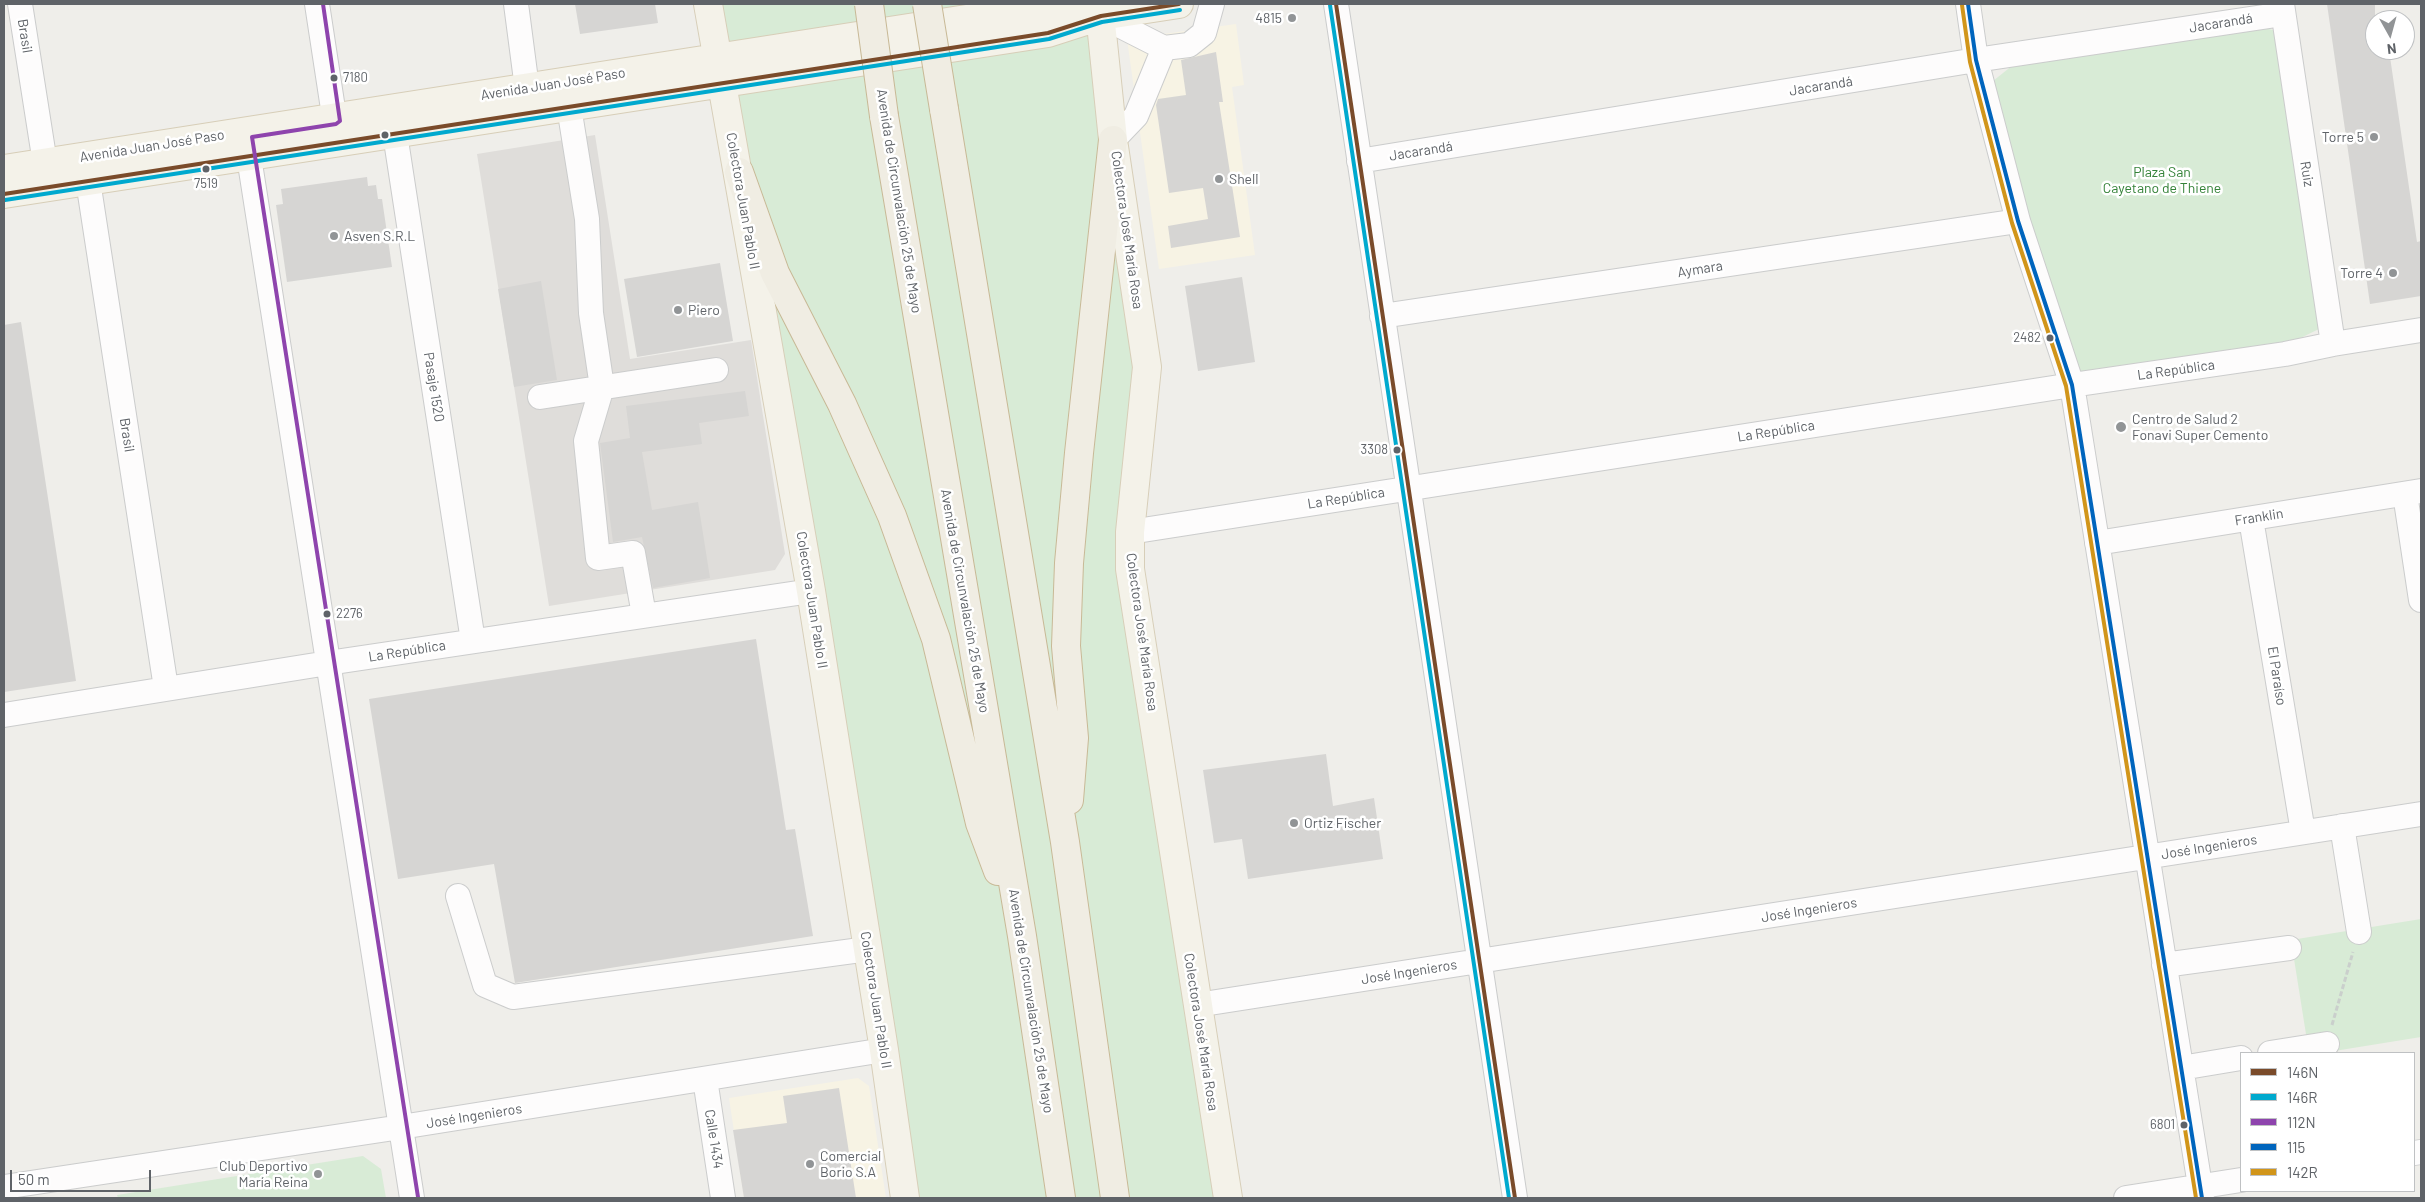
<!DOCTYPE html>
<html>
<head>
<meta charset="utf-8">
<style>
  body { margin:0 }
  #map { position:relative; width:2425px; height:1202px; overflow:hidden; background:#efeeea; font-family:Barlow,sans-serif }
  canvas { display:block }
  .frame { position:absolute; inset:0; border:5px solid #5f6368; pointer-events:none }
  .legend { position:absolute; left:2240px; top:1052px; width:175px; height:140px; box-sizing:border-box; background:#fff; border:1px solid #bfc1c3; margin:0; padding:6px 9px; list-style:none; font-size:15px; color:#5f6368 }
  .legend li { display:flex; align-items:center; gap:10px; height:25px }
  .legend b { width:25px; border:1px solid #bfc1c3 }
  .north { position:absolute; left:2365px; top:10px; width:50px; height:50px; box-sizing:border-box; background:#fff; border:1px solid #bfc1c3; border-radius:50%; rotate:173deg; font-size:14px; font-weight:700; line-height:20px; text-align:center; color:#5f6368 }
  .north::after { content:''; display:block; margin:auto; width:18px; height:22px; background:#919496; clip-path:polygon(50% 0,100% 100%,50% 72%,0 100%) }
  .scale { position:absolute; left:10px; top:1170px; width:141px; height:22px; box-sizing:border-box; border:2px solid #5f6368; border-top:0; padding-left:6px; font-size:15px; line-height:18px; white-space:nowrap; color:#5f6368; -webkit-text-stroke:4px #fff; paint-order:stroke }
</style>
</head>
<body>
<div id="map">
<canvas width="2425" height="1202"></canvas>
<div class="frame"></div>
<ul class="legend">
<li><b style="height:6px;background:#7a4b2a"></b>146N</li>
<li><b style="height:6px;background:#00a9ce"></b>146R</li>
<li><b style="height:6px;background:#8e44ad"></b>112N</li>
<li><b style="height:6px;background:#0065bd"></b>115</li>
<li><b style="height:6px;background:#d1951a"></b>142R</li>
</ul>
<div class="north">N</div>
<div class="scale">50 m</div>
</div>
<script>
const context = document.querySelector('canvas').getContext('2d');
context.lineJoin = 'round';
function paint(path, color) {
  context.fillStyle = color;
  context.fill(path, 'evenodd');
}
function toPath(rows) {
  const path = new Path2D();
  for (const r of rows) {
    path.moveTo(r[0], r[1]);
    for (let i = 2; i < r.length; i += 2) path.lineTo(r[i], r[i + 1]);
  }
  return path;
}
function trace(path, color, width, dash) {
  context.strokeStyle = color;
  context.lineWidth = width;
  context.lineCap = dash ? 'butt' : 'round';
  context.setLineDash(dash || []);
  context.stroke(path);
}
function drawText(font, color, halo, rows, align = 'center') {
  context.font = font + ' Barlow,sans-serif';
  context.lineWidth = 5;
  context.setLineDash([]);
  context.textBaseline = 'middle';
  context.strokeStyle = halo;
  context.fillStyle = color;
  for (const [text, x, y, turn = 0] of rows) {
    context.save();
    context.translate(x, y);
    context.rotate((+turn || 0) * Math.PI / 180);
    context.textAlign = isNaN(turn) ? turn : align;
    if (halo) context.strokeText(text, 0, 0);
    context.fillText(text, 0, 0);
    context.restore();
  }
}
const commercial = toPath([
  [1236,24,1244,85,1232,87,1255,255,1159,269,1127,39],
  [858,1078,869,1086,886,1198,744,1198,729,1098]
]);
const industrial = toPath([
  [595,135,630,359,751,340,785,554,775,570,549,606,477,154]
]);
const green = toPath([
  [708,4,1099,4,1147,367,1130,532,1228,1198,905,1198],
  [2254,25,2273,30,2282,47,2323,327,2274,351,2089,375,2075,370,2029,220,1993,81,2018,61],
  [2421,919,2421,1037,2322,1053,2309,1053,2291,940],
  [363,1156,381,1169,386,1198,118,1198,117,1195]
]);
const building = toPath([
  [575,4,655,4,658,23,580,34],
  [2327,4,2375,4,2375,50,2389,50,2417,242,2421,241,2421,296,2370,304],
  [1216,52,1223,102,1219,102,1240,237,1171,248,1168,226,1208,219,1203,188,1169,193,1156,105,1158,99,1186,95,1181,60],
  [367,177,368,186,376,185,378,199,382,199,392,267,287,282,276,205,283,204,281,189],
  [720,263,733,341,637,357,624,279],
  [1242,277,1255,362,1198,371,1185,286],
  [541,281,557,380,514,387,498,289],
  [21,322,76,681,4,692,4,325],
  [745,391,749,416,699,423,702,444,642,452,652,510,698,502,710,578,653,588,642,537,613,542,600,443,630,438,626,406],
  [756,639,786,830,795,829,813,936,515,983,494,864,398,879,369,699],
  [1326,754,1333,806,1374,798,1383,859,1248,879,1242,839,1214,843,1203,770],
  [839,1088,856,1198,744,1198,733,1130,787,1123,783,1096]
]);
const path = toPath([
  [2332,1025,2353,952]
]);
const minor = toPath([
  [20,4,45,163,45,180],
  [317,4,337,135],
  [516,4,527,88],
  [1336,4,1515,1198],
  [1968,4,1976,60,2018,221,2072,385,2202,1198],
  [2282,4,2333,344],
  [1101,16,1164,48,1189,45,1204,33,1212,4],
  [569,107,587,219,591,313,602,387,586,441,598,558,633,553,644,615],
  [395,134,473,641],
  [246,138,412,1198],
  [1113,140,1136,116,1164,48],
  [1359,161,1976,60,2283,14],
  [88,181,166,688],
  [1382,316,2018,221],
  [540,397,716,370],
  [2405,494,2421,600],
  [2251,519,2303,832],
  [1130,532,2072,385,2285,354,2333,344,2421,330],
  [2097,543,2421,491],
  [4,715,328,663,811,591],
  [2342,826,2359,932],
  [458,896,485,985,513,997,868,949],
  [2164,965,2289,948],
  [1197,1005,2421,814],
  [2270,1053,2327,1044],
  [2181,1068,2241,1058],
  [705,1079,723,1198],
  [2414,1153,2421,1152],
  [4,1187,401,1127,884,1050],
  [2126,1198,2241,1180]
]);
const major = toPath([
  [708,4,811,591,884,1050,905,1198],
  [1099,4,1113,140,1147,367,1130,532,1130,569,1228,1198],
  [4,169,1044,7,1095,15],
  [4,194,1048,33,1101,16,1179,4]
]);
const highway = toPath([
  [944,109,1065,842,1115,1198],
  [884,116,1022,936,1061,1198],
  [739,172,775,273,842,404,892,516,936,639,980,823,998,871],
  [1069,800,1074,738,1066,646,1069,563,1079,453,1113,140]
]);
const highwayBridge = toPath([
  [869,4,884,116],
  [927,4,944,109]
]);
const bus1 = toPath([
  [1336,4,1515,1198],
  [4,194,1048,33,1101,16,1179,4]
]);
const bus2 = toPath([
  [1330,5,1509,1198],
  [5,200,1049,39,1102,22,1180,10]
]);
const bus3 = toPath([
  [323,4,340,121,336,124,252,137,418,1197]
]);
const bus4 = toPath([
  [1968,4,1976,60,2018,221,2072,385,2202,1198]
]);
const bus5 = toPath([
  [1962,5,1970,62,2012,223,2066,386,2196,1198]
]);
const markers = [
  [1292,18,5,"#919496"],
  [334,78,4.5,"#5f6368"],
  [385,135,4.5,"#5f6368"],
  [2374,137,5,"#919496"],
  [206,169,4.5,"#5f6368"],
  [1219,179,5,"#919496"],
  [334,236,5,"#919496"],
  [2393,273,5,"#919496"],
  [678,310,5,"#919496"],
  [2050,338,4.5,"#5f6368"],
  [2121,427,6,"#919496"],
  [1397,450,4.5,"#5f6368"],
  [327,614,4.5,"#5f6368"],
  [1294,823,5,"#919496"],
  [2184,1125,4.5,"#5f6368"],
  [810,1164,5,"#919496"],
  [318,1174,5,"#919496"]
];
const busNames = [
  ["7180",343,78,"left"],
  ["7519",206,184,"center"],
  ["2482",2041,338],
  ["3308",1388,450],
  ["2276",336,614,"left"],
  ["6801",2175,1125]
];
const poiNames = [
  ["4815",1282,18,"right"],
  ["Torre 5",2364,137,"right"],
  ["Shell",1229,179],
  ["Asven S.R.L",344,236],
  ["Torre 4",2383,273,"right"],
  ["Piero",688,310],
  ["Centro de Salud 2",2132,419],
  ["Fonavi Super Cemento",2132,435],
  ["Ortiz Fischer",1304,823],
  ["Comercial",820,1156],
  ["Borio S.A",820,1172],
  ["Club Deportivo",308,1166,"right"],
  ["María Reina",308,1182,"right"]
];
const streetNames = [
  ["Jacarandá",2221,23,-9],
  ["Brasil",25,36,81],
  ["Avenida Juan José Paso",553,84,-9],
  ["Jacarandá",1821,86,-9],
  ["Avenida Juan José Paso",152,146,-9],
  ["Jacarandá",1421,151,-9],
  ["Ruiz",2307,174,81],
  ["Colectora Juan Pablo II",743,201,80],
  ["Avenida de Circunvalación 25 de Mayo",899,201,81],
  ["Colectora José María Rosa",1127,230,82],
  ["Aymara",1700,269,-9],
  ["La República",2176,370,-8],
  ["Pasaje 1520",434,387,81],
  ["La República",1776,431,-9],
  ["Brasil",127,435,81],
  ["La República",1346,498,-9],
  ["Franklin",2259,517,-9],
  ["Colectora Juan Pablo II",812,600,81],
  ["Avenida de Circunvalación 25 de Mayo",965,601,80],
  ["Colectora José María Rosa",1142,632,82],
  ["La República",407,651,-9],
  ["El Paraíso",2277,676,81],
  ["José Ingenieros",2209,847,-9],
  ["José Ingenieros",1809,910,-9],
  ["José Ingenieros",1409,972,-9],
  ["Colectora Juan Pablo II",876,1000,81],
  ["Avenida de Circunvalación 25 de Mayo",1031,1001,81],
  ["Colectora José María Rosa",1201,1032,81],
  ["José Ingenieros",474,1116,-9],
  ["Calle 1434",714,1139,81]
];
const parkNames = [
  ["Plaza San",2162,172],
  ["Cayetano de Thiene",2162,188]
];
paint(commercial, '#f7f3e4');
paint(industrial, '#dfddda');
paint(green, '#d8ebd6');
paint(building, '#d6d5d3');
trace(minor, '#cbcccc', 26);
trace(major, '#d7ceb8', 30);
trace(highway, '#c8b996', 30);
trace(path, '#cacfcc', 3, [5, 2.5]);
trace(minor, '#fdfcfc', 24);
trace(major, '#f4f2e9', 28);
trace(highway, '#f0ede3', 28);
trace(highwayBridge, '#c8b996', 30, []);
trace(highwayBridge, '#f0ede3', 28);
trace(bus1, '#7a4b2a', 4);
trace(bus2, '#00a9ce', 4);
trace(bus3, '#8e44ad', 4);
trace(bus4, '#0065bd', 4);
trace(bus5, '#d1951a', 4);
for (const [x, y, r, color] of markers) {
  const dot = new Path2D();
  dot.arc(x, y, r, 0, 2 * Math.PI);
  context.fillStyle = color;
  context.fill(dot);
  trace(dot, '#fff', 2);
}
drawText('13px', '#5f6368', '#fff', busNames, 'right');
drawText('14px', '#5f6368', '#fff', poiNames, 'left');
drawText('14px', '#5f6368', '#fff', streetNames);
drawText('14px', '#348238', '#fff', parkNames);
</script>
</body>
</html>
